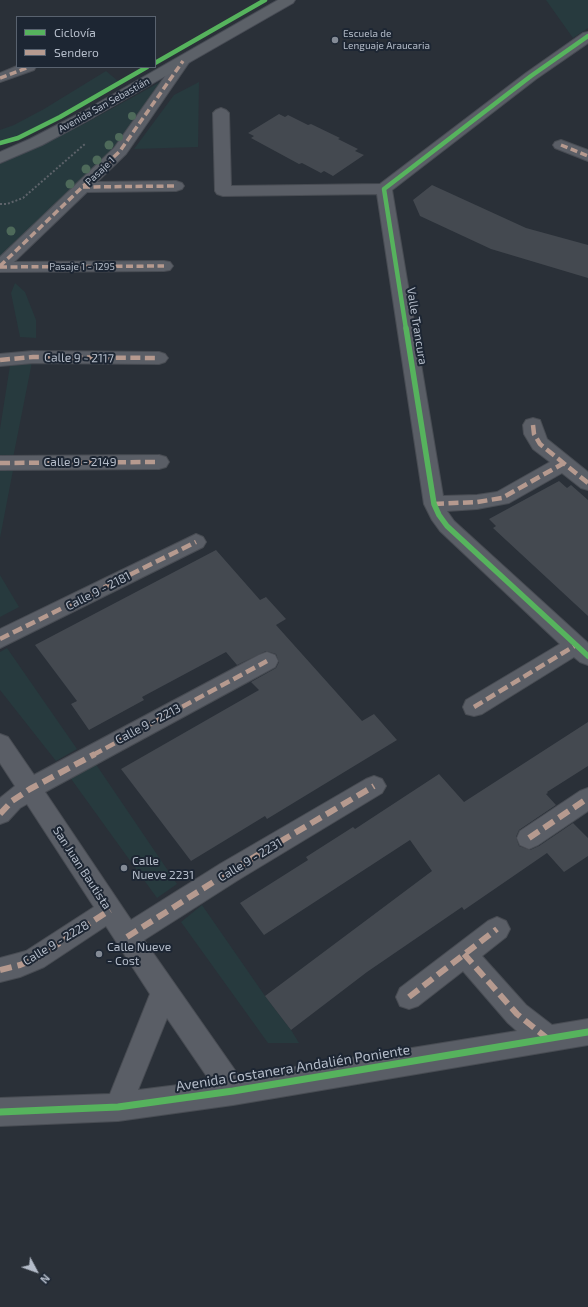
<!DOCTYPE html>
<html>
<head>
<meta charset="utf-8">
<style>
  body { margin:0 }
  #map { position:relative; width:588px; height:1307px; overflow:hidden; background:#2a3038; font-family:"Exo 2",sans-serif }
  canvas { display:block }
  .legend { position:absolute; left:16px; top:16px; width:140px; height:52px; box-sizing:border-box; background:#1d2633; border:1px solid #59626f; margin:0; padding:5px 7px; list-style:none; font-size:12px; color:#b4bcc9 }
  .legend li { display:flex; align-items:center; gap:8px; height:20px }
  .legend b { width:20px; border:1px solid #59626f }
  .north { position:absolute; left:16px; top:1251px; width:40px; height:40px; -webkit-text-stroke:3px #1d2633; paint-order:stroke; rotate:131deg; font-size:11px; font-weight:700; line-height:16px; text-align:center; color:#b4bcc9 }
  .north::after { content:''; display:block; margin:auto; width:14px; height:18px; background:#b4bcc9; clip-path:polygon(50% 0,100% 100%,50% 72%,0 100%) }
</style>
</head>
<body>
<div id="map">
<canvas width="588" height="1307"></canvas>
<ul class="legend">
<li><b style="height:5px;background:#56b35d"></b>Ciclovía</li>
<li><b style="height:5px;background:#b69a8f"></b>Sendero</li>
</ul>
<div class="north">N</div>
</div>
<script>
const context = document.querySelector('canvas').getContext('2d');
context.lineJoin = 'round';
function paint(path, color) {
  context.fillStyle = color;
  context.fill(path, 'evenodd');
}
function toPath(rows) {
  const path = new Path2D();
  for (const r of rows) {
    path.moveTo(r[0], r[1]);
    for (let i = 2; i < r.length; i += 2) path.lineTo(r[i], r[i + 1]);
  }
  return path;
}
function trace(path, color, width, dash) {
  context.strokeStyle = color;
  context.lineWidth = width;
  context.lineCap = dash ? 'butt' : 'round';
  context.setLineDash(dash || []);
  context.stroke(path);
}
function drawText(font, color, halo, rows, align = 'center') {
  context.font = font + ' "Exo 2",sans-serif';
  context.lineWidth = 4;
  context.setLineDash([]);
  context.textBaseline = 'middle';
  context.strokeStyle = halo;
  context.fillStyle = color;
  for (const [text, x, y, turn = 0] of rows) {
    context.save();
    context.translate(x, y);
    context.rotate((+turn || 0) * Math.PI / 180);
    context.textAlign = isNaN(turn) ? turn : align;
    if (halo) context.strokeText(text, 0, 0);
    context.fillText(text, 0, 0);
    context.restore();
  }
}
const green = toPath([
  [546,0,588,0,588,28,573,38],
  [106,71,118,81,27,134,0,145,0,130,14,125,44,109],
  [164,80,132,126,93,170,42,219,0,257,0,164,84,124],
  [199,82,198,147,134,149,174,95],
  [15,283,25,292,36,320,36,338,20,337,11,293],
  [33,357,13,458,0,459,0,429,11,359],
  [0,465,14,465,0,538],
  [0,575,19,607,0,617],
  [7,648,77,749,56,761,0,690,0,652],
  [93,760,177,884,157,898,69,776],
  [202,905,265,996,291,1030,299,1043,268,1043,181,922]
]);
const building = toPath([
  [279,114,285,117,288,115,308,125,311,124,340,138,338,139,358,149,355,151,364,155,333,176,324,171,321,173,302,163,299,164,251,138,254,136,248,133],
  [432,185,526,228,588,245,588,278,491,249,420,216,413,200],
  [559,481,567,488,571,485,588,500,588,616,493,528,496,526,489,519],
  [216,550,260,600,266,597,286,619,276,625,362,721,374,714,397,740,267,819,265,816,191,861,121,769,259,690,251,682,276,668,279,662,276,654,266,651,237,665,226,652,142,697,144,700,89,730,71,704,77,701,35,645],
  [588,722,588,766,547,792,548,793,546,794,556,805,519,830,516,837,519,846,530,850,539,846,573,823,588,838,588,856,564,872,547,853,464,910,462,907,367,972,291,1030,265,996,432,871,410,840,264,935,240,903,308,860,306,857,353,827,355,829,439,774,464,802]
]);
const path = toPath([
  [0,204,7,204,23,198,86,143]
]);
const minor = toPath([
  [588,32,588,43,536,79,392,190,443,496,477,495,497,492,550,462,533,449,524,434,523,425,526,420,533,418,540,420,547,439,588,472,588,490,581,488,562,473,509,503,477,509,447,511,454,521,588,643,588,665,580,662,574,657,482,714,474,716,466,714,463,707,466,700,560,644,440,531,432,520,424,504,377,194,223,196,217,194,215,191,213,113,216,110,221,108,226,110,229,113,231,186,380,184,526,73,583,33,588,32],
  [183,57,188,58,190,61,126,154,97,182,176,181,182,183,184,186,182,189,176,191,87,192,14,262,164,261,170,262,173,266,170,270,164,271,0,272,0,257,114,148,178,58,183,57],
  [17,66,36,67,34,70,0,82,0,73,17,66],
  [561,140,588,150,588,161,555,148,553,145,555,142,561,140],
  [33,351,159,352,165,354,168,358,165,362,159,364,33,363,0,366,0,354,33,351],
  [159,455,166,457,169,462,166,467,159,469,0,470,0,456,159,455],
  [196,534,203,537,206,542,203,547,0,648,0,629,196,534],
  [267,652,275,655,278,661,275,667,45,792,131,920,220,864,366,779,374,776,382,779,386,786,382,793,238,880,144,940,239,1076,517,1031,508,1023,463,971,418,1006,409,1009,400,1006,396,997,400,988,488,921,497,917,506,921,510,929,506,937,482,956,526,1005,552,1025,588,1019,588,1045,233,1105,118,1121,0,1126,0,1098,110,1094,150,994,106,926,44,967,20,977,0,982,0,958,26,951,94,907,27,804,20,808,8,821,0,824,0,798,15,786,0,763,0,734,8,737,34,775,259,655,267,652],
  [167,1018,210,1081,138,1090,167,1018],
  [588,788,588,811,538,845,529,849,520,845,517,838,520,831,580,791,588,788]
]);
const major = toPath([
  [278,0,295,0,293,3,94,117,42,145,0,163,0,152,30,139,84,111,278,0]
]);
const quietFar2 = toPath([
  [0,78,29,67],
  [561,145,588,156],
  [83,187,176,186],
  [0,266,120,151,183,61],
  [0,267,164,266]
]);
const quietFar1 = toPath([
  [0,360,33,357,159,358],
  [533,425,534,434,540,444,588,483],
  [0,463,159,462],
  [434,504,477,502,502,498,564,463],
  [0,639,196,542],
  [474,707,576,645],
  [93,755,267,661]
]);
const quiet = toPath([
  [0,814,12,801,30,789,95,754],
  [529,838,588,798],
  [127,937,229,872,374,786],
  [464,954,517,1014,548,1039],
  [0,970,20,965,35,959,110,910],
  [409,997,497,929]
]);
const cyclewayFar2 = toPath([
  [155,63,265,0],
  [0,143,18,138,60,117,147,67],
  [406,329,384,189,531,76,588,36]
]);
const cyclewayFar1 = toPath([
  [406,328,434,504,439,515,447,526,588,656]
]);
const cycleway = toPath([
  [0,1112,118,1107,233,1091,588,1032]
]);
const trees = [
  [132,116,4],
  [119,137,4],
  [109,145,4.5],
  [97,160,4.5],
  [86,169,4.5],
  [70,184,4.5],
  [11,231,4.5]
];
const markers = [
  [335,40,4,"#848b96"],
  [124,868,4,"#848b96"],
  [99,954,4,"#848b96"]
];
const farPoinames = [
  ["Escuela de",343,34],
  ["Lenguaje Araucaria",343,46]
];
const farStreetnames = [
  ["Avenida San Sebastián",104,105,-29],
  ["Pasaje 1",100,171,-44],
  ["Pasaje 1 - 1295",82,267]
];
const streetNames = [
  ["Valle Trancura",417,326,81],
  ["Calle 9 - 2117",79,358,1],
  ["Calle 9 - 2149",80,462],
  ["Calle 9 - 2181",98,591,-27],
  ["Calle 9 - 2213",148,724,-28],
  ["Calle 9 - 2231",250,860,-31],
  ["San Juan Bautista",82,868,57],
  ["Calle 9 - 2228",56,943,-31]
];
const poiNames = [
  ["Calle",132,861],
  ["Nueve 2231",132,875],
  ["Calle Nueve",107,947],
  ["- Cost",107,961]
];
const nearStreetnames = [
  ["Avenida Costanera Andalién Poniente",293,1068,-9]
];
paint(green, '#273a3e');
paint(building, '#444950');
trace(minor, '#484c53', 2);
trace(major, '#484c55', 2);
trace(path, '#5d636a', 2, [2, 2]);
paint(minor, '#5a5e66');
paint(major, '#5c6168');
trace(quietFar2, '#b69a8f', 3.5, [7, 3.5]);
trace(quietFar1, '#b69a8f', 4.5, [10, 4.5]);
trace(quiet, '#b69a8f', 6, [12, 6]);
trace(cyclewayFar2, '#56b35d', 4.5);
trace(cyclewayFar1, '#56b35d', 5.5);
trace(cycleway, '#56b35d', 7);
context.fillStyle = '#4e6a5a';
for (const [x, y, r] of trees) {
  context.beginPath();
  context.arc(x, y, r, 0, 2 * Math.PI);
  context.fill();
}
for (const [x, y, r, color] of markers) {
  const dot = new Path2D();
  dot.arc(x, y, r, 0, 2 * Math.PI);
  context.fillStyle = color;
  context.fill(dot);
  trace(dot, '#1d2633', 1.5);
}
drawText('10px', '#b4bcc9', '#1d2633', farPoinames, 'left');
drawText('10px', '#b4bcc9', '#1d2633', farStreetnames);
drawText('12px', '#b4bcc9', '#1d2633', streetNames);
drawText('12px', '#b4bcc9', '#1d2633', poiNames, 'left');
drawText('14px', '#b4bcc9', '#1d2633', nearStreetnames);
</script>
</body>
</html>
